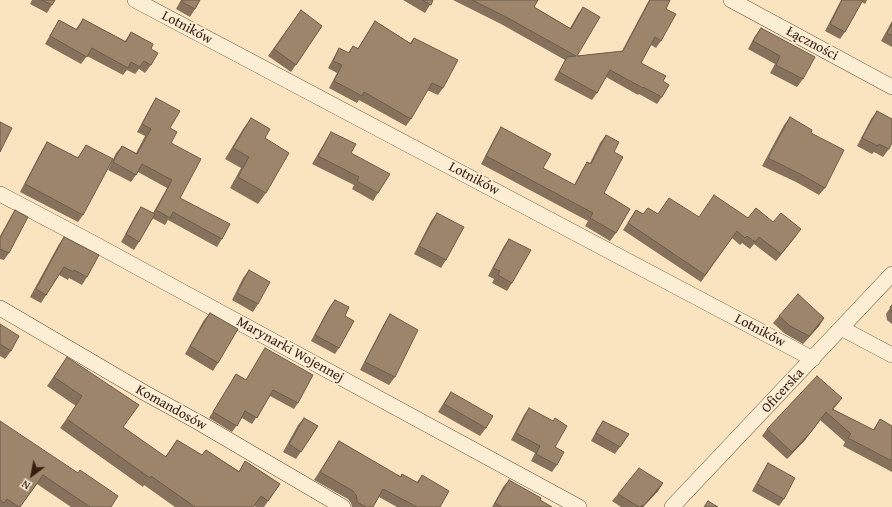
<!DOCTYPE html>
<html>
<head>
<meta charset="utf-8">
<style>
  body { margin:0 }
  #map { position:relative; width:892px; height:507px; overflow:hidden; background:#fae4bf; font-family:"Gentium Book Plus",serif }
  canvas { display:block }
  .north { position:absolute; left:12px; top:455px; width:40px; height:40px; -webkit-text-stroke:3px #fcedd5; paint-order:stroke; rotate:212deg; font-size:11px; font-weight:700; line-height:16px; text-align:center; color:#361e10 }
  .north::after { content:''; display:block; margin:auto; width:14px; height:18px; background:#361e10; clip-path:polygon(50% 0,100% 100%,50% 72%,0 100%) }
</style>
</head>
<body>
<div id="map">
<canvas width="892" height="507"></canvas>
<div class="north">N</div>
</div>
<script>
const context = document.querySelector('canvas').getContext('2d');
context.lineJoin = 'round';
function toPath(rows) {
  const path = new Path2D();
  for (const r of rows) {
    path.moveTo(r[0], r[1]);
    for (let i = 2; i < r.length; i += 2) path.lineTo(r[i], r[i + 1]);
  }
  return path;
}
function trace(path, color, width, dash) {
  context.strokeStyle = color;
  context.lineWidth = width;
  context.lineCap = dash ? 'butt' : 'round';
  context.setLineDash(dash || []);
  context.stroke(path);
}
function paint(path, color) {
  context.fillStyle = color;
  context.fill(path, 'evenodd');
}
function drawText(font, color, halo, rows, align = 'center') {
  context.font = font + ' "Gentium Book Plus",serif';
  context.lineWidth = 3.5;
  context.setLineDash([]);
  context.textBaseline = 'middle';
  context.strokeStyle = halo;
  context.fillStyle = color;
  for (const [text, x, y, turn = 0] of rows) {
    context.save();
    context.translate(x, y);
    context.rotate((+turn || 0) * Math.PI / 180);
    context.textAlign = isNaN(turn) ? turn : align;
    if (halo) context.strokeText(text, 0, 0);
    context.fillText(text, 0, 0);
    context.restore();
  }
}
const street = toPath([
  [135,0,813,359],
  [731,0,892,87],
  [0,194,91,242,579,507],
  [0,308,145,393,198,422,343,507],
  [841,328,892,355],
  [672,507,892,274]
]);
const wall = toPath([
  [32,0,55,0,47,13,30,4],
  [181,0,200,0,195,9,190,17,176,9],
  [403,0,433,0,425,13],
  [453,0,538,0,534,7,570,28,578,14,583,7,577,56,622,51,649,0,670,0,666,9,661,41,656,48,651,45,641,63,663,81,662,97,657,104,639,94,638,95,606,77,597,93,592,100,554,80,565,60,501,24],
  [841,0,867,0,865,4,862,2,845,32,840,39,825,31],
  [301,10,322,26,291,72,268,56],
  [83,19,125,41,131,32,151,49,151,65,145,73,139,69,135,74,127,70,123,75,87,56,81,64,45,44,54,28,59,20,76,29],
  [375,21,410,43,414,38,443,88,438,95,427,90,411,119,406,126,359,100,357,103,329,88,337,73,328,68,335,55,339,48,348,53,353,46,358,48],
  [892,21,892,47,881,41],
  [761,28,803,79,797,87,770,73,775,64,748,49,755,36],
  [156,98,170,128,171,143,180,198,222,239,217,247,168,220,165,225,152,218,139,242,134,250,121,242,136,214,141,207,153,213,167,188,138,172,131,182,108,170,116,153,122,146,136,153,145,136,137,132,151,106],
  [877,111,889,149,883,157,874,152,872,154,857,146,871,119],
  [790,117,811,133,825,188,819,195,796,182,762,166,784,125],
  [251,118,265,138,266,193,258,204,230,188,241,168,225,159,243,129],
  [501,127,543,168,574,185,582,170,587,162,590,163,600,143,606,135,614,152,604,193,616,233,610,241,585,226,588,221,481,164,496,135],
  [331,132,351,153,378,193,373,201,352,189,354,185,312,164,326,140],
  [47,142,78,158,86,145,83,215,78,222,20,192,42,150],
  [648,208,658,214,699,217,748,218,773,222,796,236,776,261,754,244,750,249,742,243,740,245,732,238,701,282,623,230,636,210,643,214],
  [15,210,9,253,4,260,0,259,0,236,10,218],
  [437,213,446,260,441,268,414,254,431,221],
  [64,237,87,277,82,285,69,278,68,280,59,275,41,303,30,297,59,244],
  [509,239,512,283,507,291,492,283,494,279,488,276,504,246],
  [249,270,258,304,253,312,232,300,243,278],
  [335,300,345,316,339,348,335,354,311,341,326,313],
  [892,305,892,324,887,320,886,314],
  [210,313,218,363,213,371,185,354,204,320],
  [390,314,395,377,389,385,360,370,385,322],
  [779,316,824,318,819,326,803,344,784,333,773,323],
  [0,324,11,351,5,359,0,356],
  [265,348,298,403,294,409,270,396,252,424,242,418,232,432,209,418,236,374,246,380],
  [67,357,123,427,165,457,177,440,202,455,206,450,239,471,245,461,280,484,264,507,256,507,254,506,253,507,175,507,144,485,143,487,60,428,76,406,47,386],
  [451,392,486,428,480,436,438,412,446,399],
  [842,398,833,409,873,430,880,419,892,426,892,472,843,446,845,442,820,420,805,440,787,459,762,436,767,429],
  [529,408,555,447,557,465,552,472,531,461,535,453,511,440,524,415],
  [304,418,318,426,296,459,283,452,298,425],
  [0,421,111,507,71,507,37,484,20,507,0,507],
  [603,421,629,434,615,454,591,441,598,428],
  [339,441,400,477,402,474,417,482,422,475,440,507,397,507,379,497,373,507,352,507,351,503,348,499,314,480],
  [768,463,784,499,779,506,752,491,763,471],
  [509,480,540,500,552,507,492,507,503,487],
  [663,483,658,491,643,507,621,507,612,501,618,494]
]);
const shadedWall = toPath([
  [801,229,796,236,776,261,781,254],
  [824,318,819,326,803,344,809,336],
  [842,398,836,406,828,414,832,409],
  [826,412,805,440,787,459,792,452],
  [663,483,658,491,643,507,639,507]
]);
const building = toPath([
  [42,0,55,0,52,5,42,0],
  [182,0,200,0,195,9,182,2,182,0],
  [422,0,433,0,431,5,422,0],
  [472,0,538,0,534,7,571,29,583,7,600,17,577,56,623,51,650,0,670,0,666,9,676,14,661,41,655,37,641,63,666,76,663,81,669,85,662,97,643,87,643,88,610,70,597,93,559,72,567,57,576,56,506,17,472,0],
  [842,0,863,0,845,32,830,24,842,0],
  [301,10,322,26,296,65,274,49,301,10],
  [83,19,126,42,131,32,153,44,151,49,158,53,151,65,144,61,140,67,131,62,128,68,92,48,87,57,50,36,59,20,77,30,83,19],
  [375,21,411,44,414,38,458,60,443,88,432,83,411,119,364,92,362,96,334,81,342,65,333,61,339,48,349,53,353,46,358,49,375,21],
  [892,23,892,36,887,33,892,23],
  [761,28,815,57,803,79,776,65,780,56,753,41,761,28],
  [156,98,180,111,170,128,177,132,171,143,201,159,180,198,230,224,222,239,173,212,170,218,156,210,172,180,142,164,136,175,113,162,122,146,137,154,151,129,142,124,156,98],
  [877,111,892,119,892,143,889,149,879,144,878,146,862,138,877,111],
  [790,117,812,130,811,133,844,150,825,188,802,175,768,158,790,117],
  [251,118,270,129,265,138,289,153,266,193,238,177,249,157,233,148,251,118],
  [0,122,12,128,0,152,0,122],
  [501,127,551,154,543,168,575,185,587,162,591,164,606,135,619,142,614,152,623,157,604,193,630,209,616,233,590,218,593,213,486,156,501,127],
  [331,132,356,144,351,153,390,174,378,193,357,181,359,177,318,156,331,132],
  [47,142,78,158,86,145,113,159,83,215,25,184,47,142],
  [714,195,748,218,756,208,773,222,781,213,801,229,781,254,759,237,755,242,747,236,745,238,737,231,705,275,628,223,636,210,643,214,648,208,658,214,669,198,699,217,714,195],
  [141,207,155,214,139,242,126,234,141,207],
  [15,210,28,217,9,253,0,249,0,238,15,210],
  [437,213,464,227,446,260,419,246,437,213],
  [64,237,99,255,87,277,74,270,73,272,64,267,46,295,36,289,64,237],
  [509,239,531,250,512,283,498,275,500,271,493,268,509,239],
  [249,270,270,282,258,304,237,293,249,270],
  [798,294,824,318,809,336,790,326,779,316,798,294],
  [335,300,349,307,345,316,354,321,339,348,315,335,330,307,335,300],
  [892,305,892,313,890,307,892,305],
  [210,313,238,329,218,363,190,346,210,313],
  [390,314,418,330,395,377,365,362,390,314],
  [0,324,19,336,11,351,0,344,0,324],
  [265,348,313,375,298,403,273,390,257,418,245,411,237,426,213,412,236,374,246,380,265,348],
  [67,357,139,405,123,427,166,457,177,440,202,455,206,450,239,472,245,461,280,484,268,501,261,496,253,507,195,507,151,476,150,478,67,419,82,396,54,377,67,357],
  [817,376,842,398,832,409,874,430,880,419,892,426,892,461,848,438,851,434,826,412,811,432,792,452,767,429,817,376],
  [451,392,493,416,486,428,444,404,451,392],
  [529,408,553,421,555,418,567,426,555,447,564,452,557,465,536,454,540,446,516,433,529,408],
  [304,418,318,426,301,452,289,444,304,418],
  [0,421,78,473,80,470,118,496,111,507,90,507,43,475,20,507,19,507,7,499,4,503,0,500,0,421],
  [603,421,629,434,620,447,596,433,603,421],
  [339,441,401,477,402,474,418,483,422,475,449,491,440,507,417,507,383,489,373,507,366,507,357,502,357,499,356,495,353,491,320,472,339,441],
  [768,463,795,478,784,499,757,484,768,463],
  [639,468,663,483,644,505,639,507,618,494,639,468],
  [509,480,541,498,540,500,552,507,502,507,495,503,509,480],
  [708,501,718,507,704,507,708,501]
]);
const streetNames = [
  ["Lotników",187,28,28],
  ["Łączności",812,44,28],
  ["Lotników",474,179,28],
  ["Lotników",760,331,28],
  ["Marynarki Wojennej",290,350,29],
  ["Oficerska",783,391,-47],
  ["Komandosów",171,408,29]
];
trace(street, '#67503c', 16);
trace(street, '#fcedd5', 15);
paint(wall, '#86725c');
paint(shadedWall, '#6d5d4b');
paint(building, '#9c856b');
trace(building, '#6d5d4b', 1);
drawText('14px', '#361e10', '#fcedd5', streetNames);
</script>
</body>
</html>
